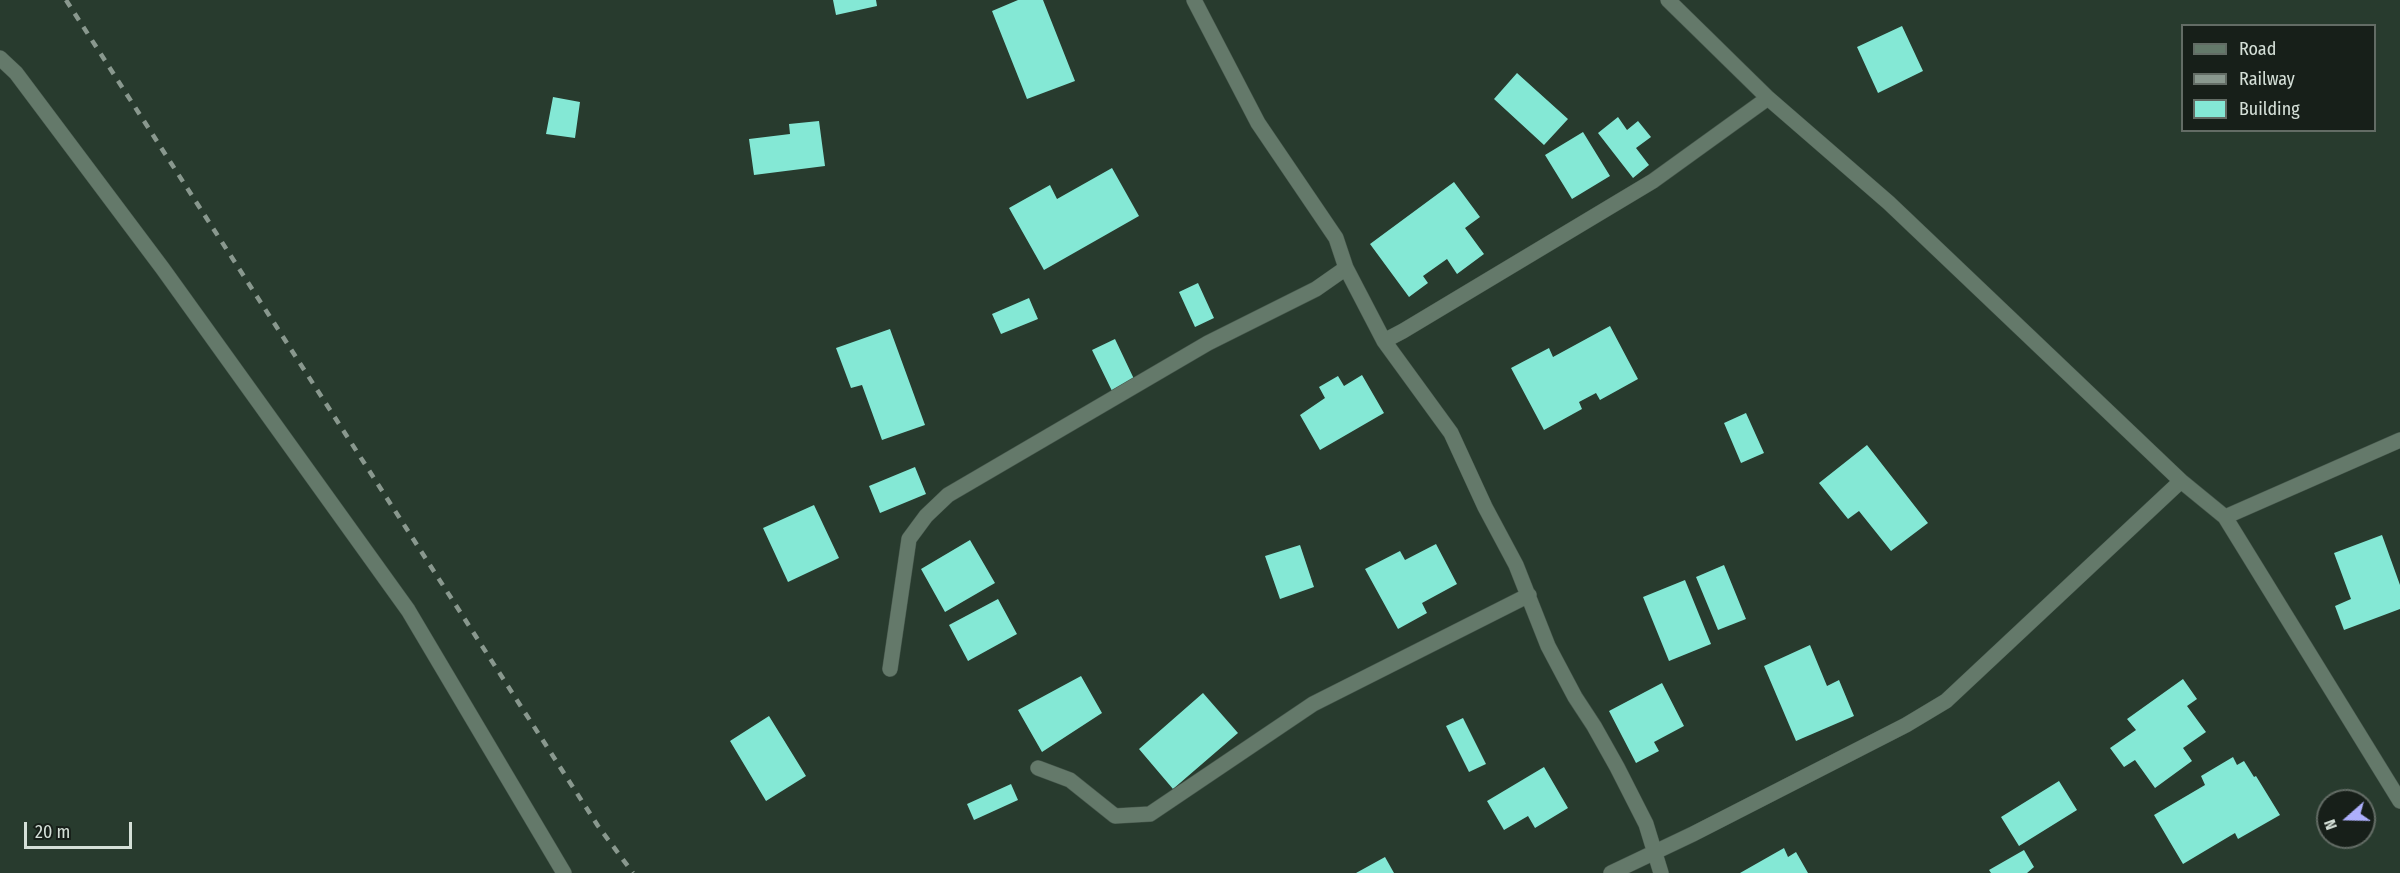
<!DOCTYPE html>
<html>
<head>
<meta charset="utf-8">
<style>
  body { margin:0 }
  #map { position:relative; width:2400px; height:873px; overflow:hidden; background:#283b2e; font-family:"Fira Sans Condensed",sans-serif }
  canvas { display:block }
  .legend { position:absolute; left:2181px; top:24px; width:195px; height:108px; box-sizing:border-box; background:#171f19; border:2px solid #636c65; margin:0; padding:8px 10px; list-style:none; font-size:18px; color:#d5e0d8 }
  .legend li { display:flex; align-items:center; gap:12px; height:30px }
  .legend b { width:30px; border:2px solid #636c65 }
  .north { position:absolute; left:2316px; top:789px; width:60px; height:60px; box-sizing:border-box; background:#171f19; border:2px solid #636c65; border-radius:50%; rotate:250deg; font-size:16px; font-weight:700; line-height:24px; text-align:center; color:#d5e0d8 }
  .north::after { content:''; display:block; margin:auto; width:21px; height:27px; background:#adaffb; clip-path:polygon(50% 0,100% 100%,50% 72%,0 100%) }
  .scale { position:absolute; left:24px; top:822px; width:108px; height:27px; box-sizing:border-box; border:3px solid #d5e0d8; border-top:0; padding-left:8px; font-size:18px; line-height:21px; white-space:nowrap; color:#d5e0d8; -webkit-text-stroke:4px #171f19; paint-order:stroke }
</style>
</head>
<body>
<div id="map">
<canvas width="2400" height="873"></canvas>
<ul class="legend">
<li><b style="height:8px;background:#64796a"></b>Road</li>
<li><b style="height:8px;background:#89988e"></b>Railway</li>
<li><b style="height:16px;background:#84e8d5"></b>Building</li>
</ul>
<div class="north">N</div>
<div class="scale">20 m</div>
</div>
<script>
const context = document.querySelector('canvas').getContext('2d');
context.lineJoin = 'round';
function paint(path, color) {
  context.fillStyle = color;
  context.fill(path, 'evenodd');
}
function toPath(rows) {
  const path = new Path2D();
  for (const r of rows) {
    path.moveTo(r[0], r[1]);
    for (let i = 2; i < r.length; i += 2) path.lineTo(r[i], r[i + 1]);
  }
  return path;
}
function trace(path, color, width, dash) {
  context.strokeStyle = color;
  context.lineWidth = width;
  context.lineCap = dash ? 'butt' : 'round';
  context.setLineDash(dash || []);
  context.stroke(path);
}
const building = toPath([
  [833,0,876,0,877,6,836,15],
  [1018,0,1043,0,1075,81,1027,99,992,11],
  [1902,26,1923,71,1878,93,1857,47],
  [1517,73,1568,119,1544,145,1494,99],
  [553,97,580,102,575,138,546,134],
  [1618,117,1627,130,1638,121,1651,137,1636,148,1649,165,1633,178,1598,133],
  [819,121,825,166,754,175,749,139,790,134,789,124],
  [1583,132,1610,176,1572,199,1545,155],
  [1112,168,1139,216,1044,270,1009,208,1050,185,1057,199],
  [1454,182,1480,217,1465,228,1484,254,1457,274,1447,259,1423,276,1428,283,1409,297,1370,244],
  [1198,283,1214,318,1195,327,1179,292],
  [1029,298,1038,319,1001,334,992,314],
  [1610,326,1638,379,1600,400,1596,393,1579,402,1582,409,1544,430,1511,368,1549,348,1553,357],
  [890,329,925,425,882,440,862,385,851,388,836,348],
  [1115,339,1134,379,1112,391,1092,350],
  [1362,375,1384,413,1320,450,1300,415,1325,398,1319,387,1338,376,1344,386],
  [1746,413,1764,453,1741,463,1724,423],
  [1867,445,1928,523,1891,551,1859,511,1848,519,1819,483],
  [915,467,926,494,880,513,869,486],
  [814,505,839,558,788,582,763,528],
  [2382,535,2400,585,2400,609,2344,630,2335,606,2351,599,2334,553],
  [970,540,995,583,945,612,921,569],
  [1436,544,1457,584,1422,603,1427,613,1398,629,1365,569,1400,551,1405,560],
  [1300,545,1314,587,1280,599,1265,556],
  [1724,565,1746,619,1718,630,1696,577],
  [1685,580,1711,644,1669,661,1643,597],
  [998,599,1017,634,968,661,949,625],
  [1810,645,1827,686,1839,680,1854,716,1796,741,1764,666],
  [1081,676,1102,713,1042,752,1018,710],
  [2183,679,2197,699,2187,706,2206,732,2183,748,2192,761,2155,788,2135,760,2124,767,2110,748,2136,730,2127,719],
  [1662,683,1684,726,1654,742,1659,751,1636,763,1609,711],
  [1203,693,1238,733,1173,789,1139,749],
  [769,716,806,776,766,801,730,741],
  [1463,718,1486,764,1469,772,1446,726],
  [2233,757,2237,765,2244,761,2254,777,2256,776,2280,815,2238,839,2235,833,2183,864,2154,815,2205,785,2201,776],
  [1544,767,1568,808,1535,828,1528,816,1504,830,1487,801],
  [2059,781,2077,810,2019,846,2001,817],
  [1011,784,1018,800,974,820,967,804],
  [1784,848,1788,857,1796,852,1808,873,1740,873],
  [2024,850,2034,867,2027,873,1991,873,1989,870],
  [1385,857,1394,873,1356,873]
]);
const minor = toPath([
  [1194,0,1258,123,1336,238,1346,268],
  [1668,0,1768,98,1889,203,2181,481,2225,517,2400,440],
  [0,58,16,73,163,269,408,610,564,873],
  [1384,341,1403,331,1653,181,1768,98],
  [2225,517,2400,801],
  [890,669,909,539,926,516,948,495,1208,343,1316,289,1346,268,1384,341,1451,433,1485,507,1516,565,1548,646,1575,697,1594,726,1617,767,1646,824,1661,873],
  [1038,768,1070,780,1115,816,1150,814,1313,704,1529,595],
  [1611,873,1693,834,1906,725,1946,701,2181,481]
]);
const rail = toPath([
  [66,0,598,826,633,873]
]);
paint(building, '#84e8d5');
trace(minor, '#46574c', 16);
trace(minor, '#64796a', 15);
trace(rail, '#89988e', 4.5, [8, 8]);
</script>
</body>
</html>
